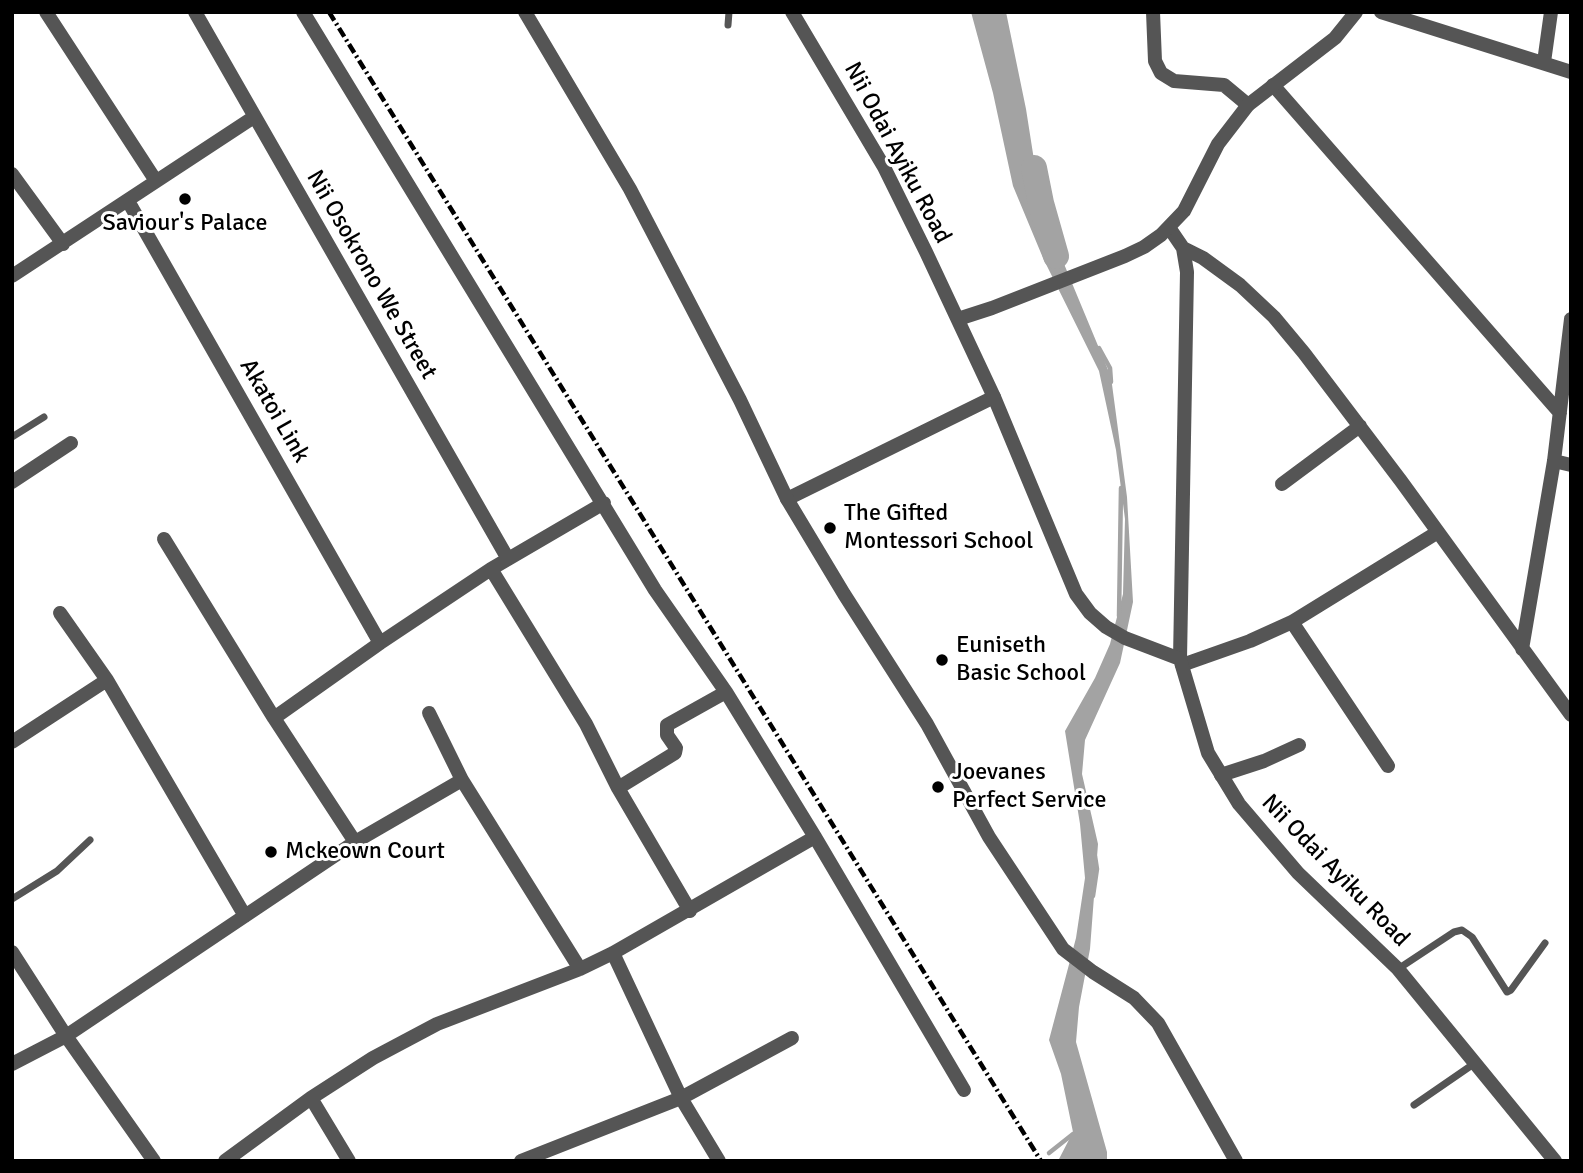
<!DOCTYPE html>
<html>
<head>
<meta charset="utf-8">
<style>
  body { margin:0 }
  #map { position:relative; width:1583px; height:1173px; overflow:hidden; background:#fff; font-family:Signika,sans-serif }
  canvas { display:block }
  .frame { position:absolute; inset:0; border:14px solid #000; pointer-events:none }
</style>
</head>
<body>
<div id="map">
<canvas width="1583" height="1173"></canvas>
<div class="frame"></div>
</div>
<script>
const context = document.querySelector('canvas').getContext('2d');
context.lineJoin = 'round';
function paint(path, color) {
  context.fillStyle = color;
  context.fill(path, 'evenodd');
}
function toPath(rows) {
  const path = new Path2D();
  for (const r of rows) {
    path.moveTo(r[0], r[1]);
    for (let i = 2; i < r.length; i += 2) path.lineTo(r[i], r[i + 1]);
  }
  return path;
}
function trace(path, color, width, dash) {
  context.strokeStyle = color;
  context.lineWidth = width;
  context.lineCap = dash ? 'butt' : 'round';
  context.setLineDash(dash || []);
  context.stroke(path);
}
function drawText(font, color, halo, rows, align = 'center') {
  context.font = font + ' Signika,sans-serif';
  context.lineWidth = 6;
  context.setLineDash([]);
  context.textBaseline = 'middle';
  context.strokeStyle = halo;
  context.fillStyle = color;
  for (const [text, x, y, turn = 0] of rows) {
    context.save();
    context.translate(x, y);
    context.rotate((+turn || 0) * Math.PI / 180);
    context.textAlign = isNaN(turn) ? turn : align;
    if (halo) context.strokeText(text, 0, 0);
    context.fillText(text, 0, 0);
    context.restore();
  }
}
const water = toPath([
  [971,12,1006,12,1026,109,1042,211,1111,377,1127,497,1133,602,1120,663,1085,740,1082,774,1098,844,1090,949,1079,1007,1076,1042,1107,1152,1107,1161,1061,1161,1059,1159,1073,1132,1061,1074,1049,1040,1076,938,1085,878,1080,824,1065,731,1095,678,1110,644,1123,594,1125,519,1116,450,1099,371,1043,258,1013,186,993,93]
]);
const stream = toPath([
  [1099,348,1110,368,1111,382],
  [1119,616,1121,488],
  [1093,896,1097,869,1095,856],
  [1049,1153,1073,1134]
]);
const river = toPath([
  [1034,168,1041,203,1056,256]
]);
const service = toPath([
  [728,25,729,12],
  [12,437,44,417],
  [12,899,57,871,90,840],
  [1398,969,1454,932,1462,930,1472,937,1507,992,1511,990,1545,943],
  [1414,1105,1475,1063]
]);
const minor = toPath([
  [46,12,156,181],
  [195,12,508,559],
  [303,12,655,590,726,692,815,837,964,1090],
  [1153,12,1155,61,1161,73,1174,81,1224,85,1248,105],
  [1381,12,1571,72],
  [1544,62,1551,12],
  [1273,85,1560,413],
  [12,174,63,244],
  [128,201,380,643],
  [1170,229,1183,248,1187,272,1180,659],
  [1183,248,1203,258,1240,285,1274,317,1304,353,1401,481,1571,715],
  [12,276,254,117],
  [1554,461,1571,465],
  [12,482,71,443],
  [1282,484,1360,426],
  [787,499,994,397],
  [164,539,274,718,355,842],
  [491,569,586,724,618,788,690,911],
  [60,613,107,680,245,916],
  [1292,622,1388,766],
  [1522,649,1554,461,1571,319],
  [1182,665,1250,641,1292,622,1438,532],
  [429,713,462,780,580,969],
  [274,718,380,643,491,569,604,503],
  [12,742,107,680],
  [1221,775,1264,761,1299,745],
  [618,788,675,753,676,748,667,735,667,725,726,692],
  [12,952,66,1036,154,1161],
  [613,953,681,1098,719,1161],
  [12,1064,66,1036,355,842,462,780],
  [311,1098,349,1161],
  [225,1161,311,1098,373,1058,437,1024,580,969,613,953,815,837],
  [521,1161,681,1098,792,1038]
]);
const tertiary = toPath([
  [525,12,630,189,740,400,787,499,844,594,927,724,989,837,1063,949,1093,972,1134,998,1158,1023,1236,1161],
  [792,12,884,167,926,252,994,397,1076,594,1090,613,1106,627,1125,638,1180,659,1208,753,1239,804,1298,873,1398,969,1555,1161],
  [958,319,992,308,1125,256,1144,247,1161,235,1184,211,1218,144,1248,105,1335,38,1356,12]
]);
const rail = toPath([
  [329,12,1041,1161]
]);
const markers = [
  [185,199,7,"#000"],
  [830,528,7,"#000"],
  [942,660,7,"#000"],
  [938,787,7,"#000"],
  [271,852,7,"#000"]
];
const streetNames = [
  ["Nii Odai Ayiku Road",897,153,62],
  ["Nii Osokrono We Street",371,275,60],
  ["Akatoi Link",274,411,60],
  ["Nii Odai Ayiku Road",1335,871,46]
];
const poiNames = [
  ["Saviour's Palace",185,224,"center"],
  ["The Gifted",844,514],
  ["Montessori School",844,542],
  ["Euniseth",956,646],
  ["Basic School",956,674],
  ["Joevanes",952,773],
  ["Perfect Service",952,801],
  ["Mckeown Court",285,852]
];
paint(water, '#a3a3a3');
trace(stream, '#a3a3a3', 4.5);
trace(river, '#a3a3a3', 26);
trace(service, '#555', 7);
trace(minor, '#555', 14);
trace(tertiary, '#555', 14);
trace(rail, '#000', 4.5, [10, 3.5, 2, 3.5]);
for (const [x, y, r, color] of markers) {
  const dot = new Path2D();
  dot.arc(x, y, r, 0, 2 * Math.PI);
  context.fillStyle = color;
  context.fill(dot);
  trace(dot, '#fff', 2.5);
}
drawText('24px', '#000', '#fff', streetNames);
drawText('24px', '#000', '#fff', poiNames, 'left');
</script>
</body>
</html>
